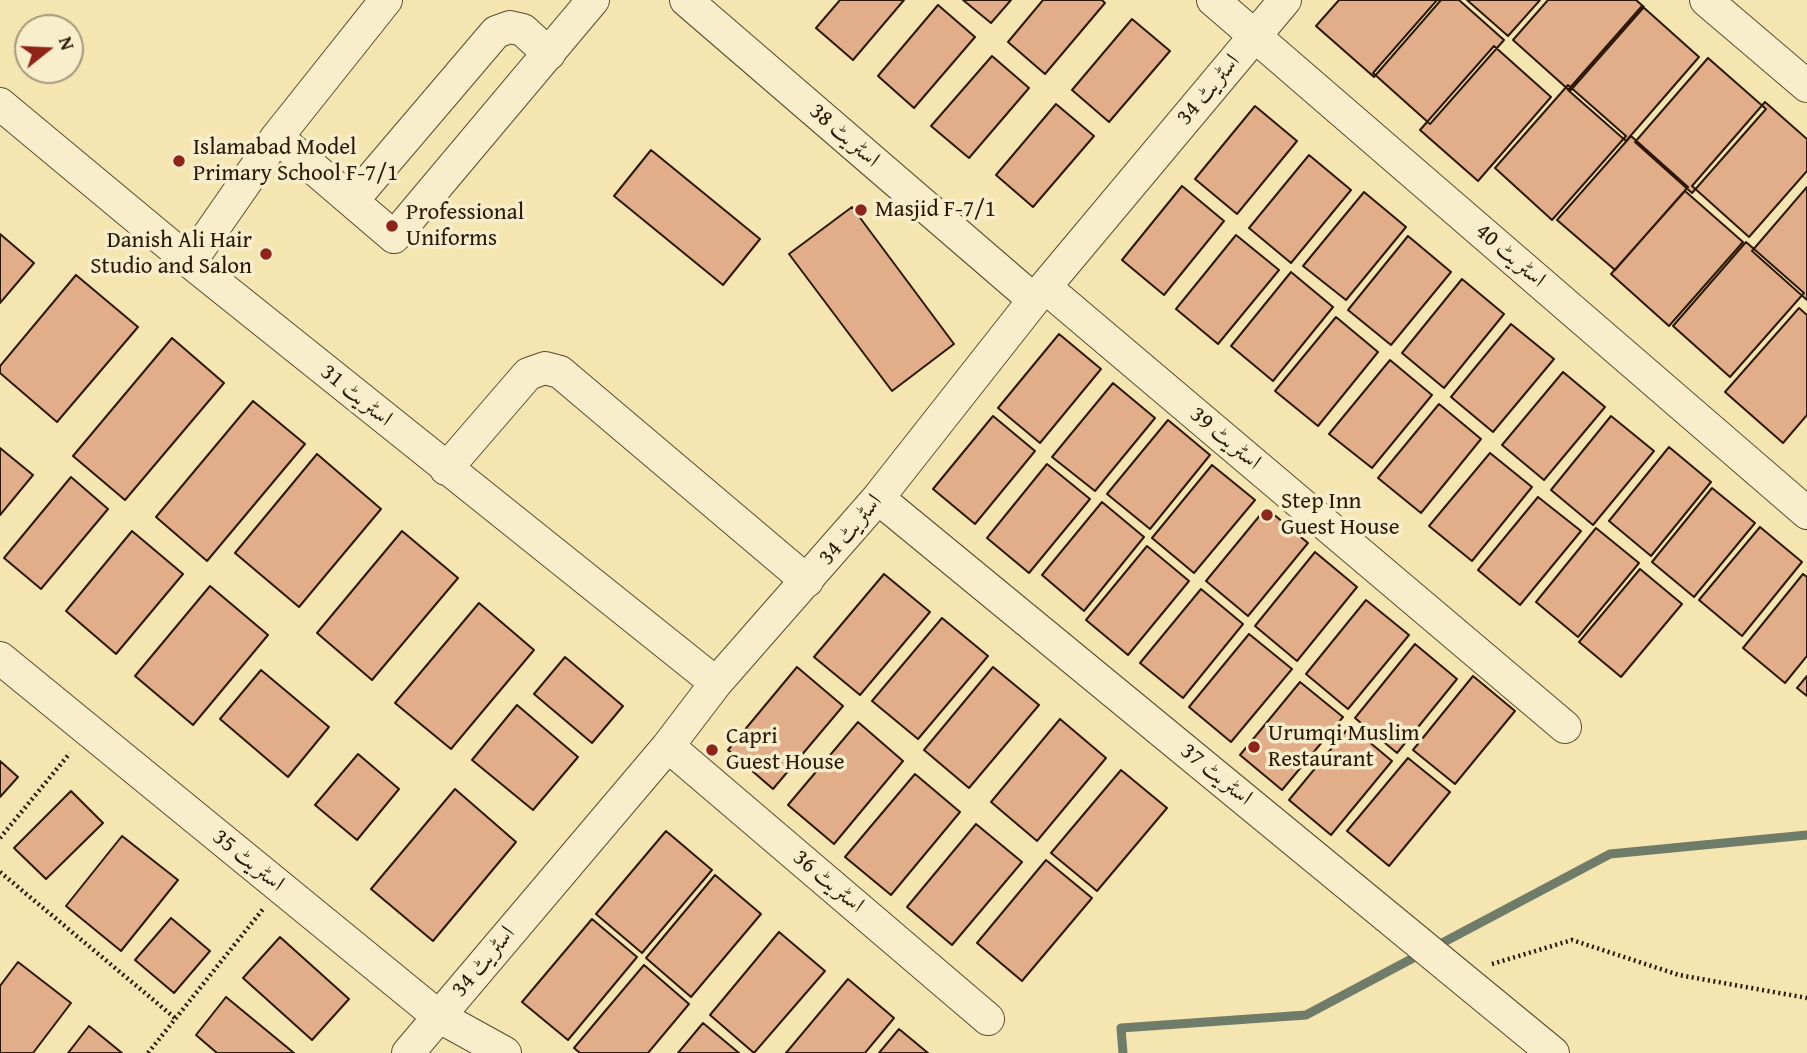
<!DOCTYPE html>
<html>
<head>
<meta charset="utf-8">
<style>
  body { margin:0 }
  #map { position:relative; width:1807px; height:1053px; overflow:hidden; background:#f4e5b1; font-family:"Gentium Book Plus",serif }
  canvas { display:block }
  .north { position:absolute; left:14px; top:14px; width:70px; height:70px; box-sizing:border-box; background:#f8eecc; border:2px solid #a6987b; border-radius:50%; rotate:72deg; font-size:19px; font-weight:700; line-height:28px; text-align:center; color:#2b1702 }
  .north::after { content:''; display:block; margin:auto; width:24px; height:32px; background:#8f2418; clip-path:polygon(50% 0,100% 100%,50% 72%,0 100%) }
</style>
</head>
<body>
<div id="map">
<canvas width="1807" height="1053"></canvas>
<div class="north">N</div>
</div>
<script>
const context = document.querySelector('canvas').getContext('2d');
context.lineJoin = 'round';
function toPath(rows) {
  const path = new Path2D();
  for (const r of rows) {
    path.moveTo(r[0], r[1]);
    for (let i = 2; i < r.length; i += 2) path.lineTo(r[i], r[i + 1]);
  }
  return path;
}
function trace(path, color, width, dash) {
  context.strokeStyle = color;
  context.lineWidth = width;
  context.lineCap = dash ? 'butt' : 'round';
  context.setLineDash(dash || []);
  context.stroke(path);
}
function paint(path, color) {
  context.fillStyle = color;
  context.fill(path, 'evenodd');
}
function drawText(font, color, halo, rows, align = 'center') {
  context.font = font + ' "Gentium Book Plus",Amiri,serif';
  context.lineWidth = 7;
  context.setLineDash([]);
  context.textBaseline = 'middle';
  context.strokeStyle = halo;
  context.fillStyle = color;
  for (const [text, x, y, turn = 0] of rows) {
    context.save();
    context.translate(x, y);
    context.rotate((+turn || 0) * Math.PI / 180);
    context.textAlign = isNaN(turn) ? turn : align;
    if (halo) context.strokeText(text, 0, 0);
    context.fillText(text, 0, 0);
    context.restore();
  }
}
const stream = toPath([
  [1444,942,1610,854,1807,835],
  [1123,1053,1121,1028,1306,1015,1417,956]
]);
const building = toPath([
  [840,0,904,0,853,60,816,28,840,0],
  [963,0,1011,0,991,23,963,0],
  [1043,0,1102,0,1105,3,1045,74,1008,42,1043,0],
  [1339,0,1441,0,1374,77,1316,26,1339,0],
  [1437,0,1459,0,1504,40,1430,124,1373,73,1437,0],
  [1467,0,1540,0,1508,36,1467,0],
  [1548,0,1636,0,1644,7,1570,91,1513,40,1548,0],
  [938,5,975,37,914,108,878,76,938,5],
  [1642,6,1699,57,1626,141,1568,90,1642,6],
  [1132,19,1170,51,1109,122,1072,90,1132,19],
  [1494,46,1551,97,1478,181,1420,130,1494,46],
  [992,56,1029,88,969,158,931,126,992,56],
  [1708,58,1766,109,1692,193,1635,142,1708,58],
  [1568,85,1626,136,1552,220,1495,168,1568,85],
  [1765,102,1807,139,1807,171,1749,237,1692,186,1765,102],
  [1056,104,1094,136,1033,207,996,175,1056,104],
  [1255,106,1297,141,1237,214,1195,179,1255,106],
  [1631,136,1688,187,1615,270,1557,220,1631,136],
  [651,150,760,239,723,285,614,196,651,150],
  [1309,155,1351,190,1291,263,1249,228,1309,155],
  [1182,186,1224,221,1164,295,1122,260,1182,186],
  [1807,187,1807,300,1752,251,1807,187],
  [1685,191,1743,242,1669,326,1611,274,1685,191],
  [1364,192,1406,227,1346,300,1303,266,1364,192],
  [852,207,954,344,892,391,789,254,852,207],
  [0,234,34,263,0,303,0,234],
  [1236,235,1279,270,1218,344,1176,309,1236,235],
  [1408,236,1451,272,1391,345,1348,310,1408,236],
  [1746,242,1804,293,1730,377,1673,326,1746,242],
  [1291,272,1333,307,1273,381,1231,346,1291,272],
  [76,275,138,327,57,422,0,373,0,366,76,275],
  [1462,279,1504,314,1444,388,1402,353,1462,279],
  [1799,308,1807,315,1807,415,1783,443,1725,392,1799,308],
  [1336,317,1378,352,1318,426,1275,391,1336,317],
  [1511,324,1554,359,1493,432,1451,397,1511,324],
  [1059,334,1101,369,1040,443,998,408,1059,334],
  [172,338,224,383,125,500,73,456,172,338],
  [1390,360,1432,395,1372,468,1329,434,1390,360],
  [1563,372,1605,407,1544,480,1502,445,1563,372],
  [1113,383,1155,418,1095,491,1052,457,1113,383],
  [253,401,305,444,207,561,156,517,253,401],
  [1439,404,1481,439,1421,513,1378,478,1439,404],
  [993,416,1035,451,975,524,933,489,993,416],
  [1611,416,1654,451,1593,525,1551,490,1611,416],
  [1168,420,1210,455,1150,529,1107,494,1168,420],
  [1669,447,1711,482,1651,556,1609,521,1669,447],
  [0,448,33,475,0,515,0,448],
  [1490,453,1532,487,1472,561,1429,526,1490,453],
  [317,454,381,509,299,607,235,553,317,454],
  [1047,464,1090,499,1029,573,987,538,1047,464],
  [1212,465,1255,500,1194,573,1152,538,1212,465],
  [71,477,108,509,41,589,4,558,71,477],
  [1712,488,1755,523,1694,597,1652,562,1712,488],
  [1538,497,1581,531,1520,605,1478,570,1538,497],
  [1102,502,1144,537,1084,611,1042,575,1102,502],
  [1266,508,1308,543,1248,616,1206,581,1266,508],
  [1760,527,1802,562,1742,636,1699,600,1760,527],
  [1596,528,1639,563,1578,637,1536,602,1596,528],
  [132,531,183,574,116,654,66,611,132,531],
  [402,531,458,578,372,680,317,633,402,531],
  [1147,546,1189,581,1128,655,1086,620,1147,546],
  [1315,552,1357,587,1297,661,1255,626,1315,552],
  [1640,569,1682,604,1621,677,1579,642,1640,569],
  [884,574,930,612,860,695,814,657,884,574],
  [1803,574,1807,577,1807,656,1785,683,1743,648,1803,574],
  [210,586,268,635,193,725,135,676,210,586],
  [1201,589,1243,624,1183,698,1140,663,1201,589],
  [1366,600,1409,635,1348,709,1306,674,1366,600],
  [479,603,534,650,451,749,395,703,479,603],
  [942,618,988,656,918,739,872,701,942,618],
  [1249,634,1292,669,1231,742,1189,707,1249,634],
  [1415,644,1457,679,1397,753,1355,718,1415,644],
  [565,657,623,706,592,743,534,694,565,657],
  [797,667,843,706,773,789,728,750,797,667],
  [993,667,1039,705,969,788,924,750,993,667],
  [261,670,329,727,288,777,220,719,261,670],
  [1473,676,1515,711,1455,784,1413,750,1473,676],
  [1807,676,1807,696,1797,688,1807,676],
  [1300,682,1343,717,1282,790,1240,755,1300,682],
  [517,705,578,757,533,810,472,760,517,705],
  [1060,719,1106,758,1037,841,991,802,1060,719],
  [858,722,903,761,834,844,788,805,858,722],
  [1350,726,1392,761,1331,835,1289,800,1350,726],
  [358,754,399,789,357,840,315,805,358,754],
  [1408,758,1450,792,1389,866,1347,831,1408,758],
  [0,761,18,777,0,797,0,761],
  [1121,770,1167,808,1097,891,1051,853,1121,770],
  [915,774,960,812,891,895,845,857,915,774],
  [455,789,516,842,433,941,371,889,455,789],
  [71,791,103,823,46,879,14,848,71,791],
  [976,824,1022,862,952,945,907,907,976,824],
  [666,831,712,870,642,953,596,914,666,831],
  [122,836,178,880,121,951,66,906,122,836],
  [1046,860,1092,898,1022,981,977,943,1046,860],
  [715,875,761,914,691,997,646,958,715,875],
  [171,918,210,951,174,993,135,960,171,918],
  [592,919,637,957,568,1040,522,1002,592,919],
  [779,932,825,971,754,1053,710,1015,779,932],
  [280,937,349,999,312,1040,243,978,280,937],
  [18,962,71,1003,33,1053,0,1053,0,986,18,962],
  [644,965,689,1004,648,1053,580,1053,574,1048,644,965],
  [848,979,894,1018,865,1053,786,1053,848,979],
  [226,997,294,1053,217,1053,196,1035,226,997],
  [703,1023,739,1053,678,1053,703,1023],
  [89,1026,122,1053,68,1053,89,1026],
  [899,1029,928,1053,879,1053,899,1029]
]);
const path = toPath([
  [0,838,70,753],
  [0,872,175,1018],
  [1492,964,1572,940,1679,975,1807,998],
  [148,1053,263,909]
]);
const minor = toPath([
  [686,0,1034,300],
  [1213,0,1807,513],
  [1706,0,1807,86],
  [0,104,190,262,716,683],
  [277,137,394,237,593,0],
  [353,200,496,32,510,27,523,30,549,54],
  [190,262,277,137,386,0],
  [1045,287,1565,727],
  [446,469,528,374,545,368,560,372,807,581],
  [878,498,1553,1053],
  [0,658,438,1016,505,1053],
  [668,746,988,1019],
  [408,1053,668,746,716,683,878,498,1034,300,1285,0]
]);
const markers = [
  [179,161,7,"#8f2418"],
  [861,210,7,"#8f2418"],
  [392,226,7,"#8f2418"],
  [266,254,7,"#8f2418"],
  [1267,515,7,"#8f2418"],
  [1254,747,7,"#8f2418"],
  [712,750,7,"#8f2418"]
];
const streetNames = [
  ["اسٹریٹ 34",1209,90,-50],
  ["اسٹریٹ 38",844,136,41],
  ["اسٹریٹ 40",1510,256,41],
  ["اسٹریٹ 31",356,396,39],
  ["اسٹریٹ 39",1225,439,40],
  ["اسٹریٹ 34",851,530,-50],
  ["اسٹریٹ 37",1216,775,39],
  ["اسٹریٹ 35",248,861,39],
  ["اسٹریٹ 36",828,882,40],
  ["اسٹریٹ 34",484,962,-50]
];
const poiNames = [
  ["Islamabad Model",193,148],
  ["Primary School F-7/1",193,174],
  ["Masjid F-7/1",875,210],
  ["Professional",406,213],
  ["Uniforms",406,239],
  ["Danish Ali Hair",252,241,"right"],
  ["Studio and Salon",252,267,"right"],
  ["Step Inn",1281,502],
  ["Guest House",1281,528],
  ["Urumqi Muslim",1268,734],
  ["Restaurant",1268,760],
  ["Capri",726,737],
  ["Guest House",726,763]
];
trace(stream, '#6f7c69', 9);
paint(building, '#e1ae89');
trace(building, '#2b1702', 2);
trace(minor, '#5d4a2e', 34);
trace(path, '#2b1702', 4.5, [2, 3.5]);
trace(minor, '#f8eecc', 32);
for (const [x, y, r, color] of markers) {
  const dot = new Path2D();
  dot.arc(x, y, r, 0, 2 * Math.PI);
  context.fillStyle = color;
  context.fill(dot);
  trace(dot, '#f8eecc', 2.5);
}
drawText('23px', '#2b1702', '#f8eecc', streetNames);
drawText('23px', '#2b1702', '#f8eecc', poiNames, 'left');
</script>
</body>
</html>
